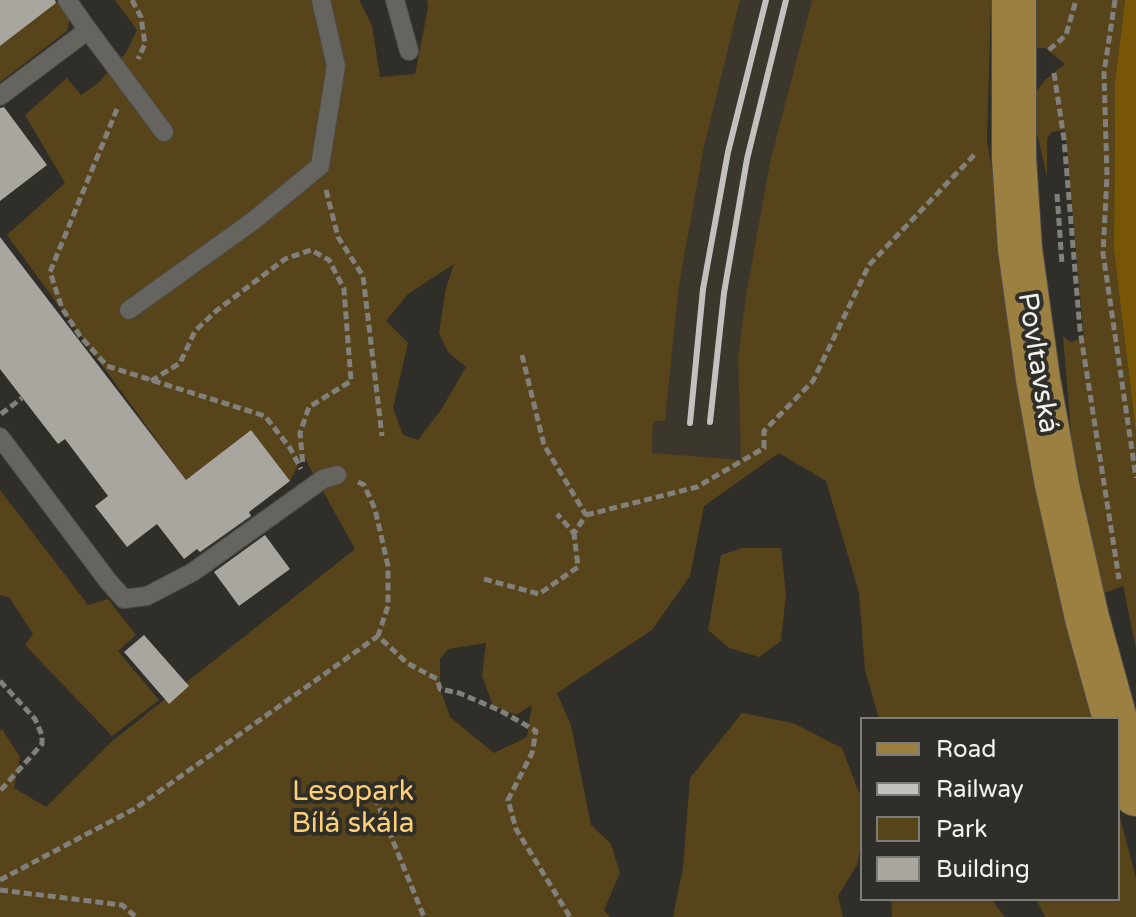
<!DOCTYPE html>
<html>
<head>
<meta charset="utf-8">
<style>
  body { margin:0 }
  #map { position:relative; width:1136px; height:917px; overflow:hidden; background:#302e29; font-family:"Varela Round",sans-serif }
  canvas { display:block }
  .legend { position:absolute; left:860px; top:717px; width:260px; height:184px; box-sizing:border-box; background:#302e29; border:2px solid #7e7c78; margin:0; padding:10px 14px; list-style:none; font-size:24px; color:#f3f2ef }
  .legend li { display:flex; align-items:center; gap:16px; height:40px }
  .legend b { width:40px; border:2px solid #7e7c78 }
</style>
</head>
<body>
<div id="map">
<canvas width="1136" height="917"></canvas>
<ul class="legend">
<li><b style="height:10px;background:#9b8042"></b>Road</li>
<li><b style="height:10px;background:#c2c1bd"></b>Railway</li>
<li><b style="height:22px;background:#58441b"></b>Park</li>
<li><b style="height:22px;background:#a9a6a0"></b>Building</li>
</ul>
</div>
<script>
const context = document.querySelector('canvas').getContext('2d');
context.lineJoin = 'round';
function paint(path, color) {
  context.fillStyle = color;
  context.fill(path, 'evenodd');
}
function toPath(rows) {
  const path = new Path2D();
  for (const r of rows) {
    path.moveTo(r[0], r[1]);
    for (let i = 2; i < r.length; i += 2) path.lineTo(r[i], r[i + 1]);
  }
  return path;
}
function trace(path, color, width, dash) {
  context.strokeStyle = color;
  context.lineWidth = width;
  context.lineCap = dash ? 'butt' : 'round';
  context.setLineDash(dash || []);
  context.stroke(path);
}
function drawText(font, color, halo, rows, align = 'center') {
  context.font = font + ' "Varela Round",sans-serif';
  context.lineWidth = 8;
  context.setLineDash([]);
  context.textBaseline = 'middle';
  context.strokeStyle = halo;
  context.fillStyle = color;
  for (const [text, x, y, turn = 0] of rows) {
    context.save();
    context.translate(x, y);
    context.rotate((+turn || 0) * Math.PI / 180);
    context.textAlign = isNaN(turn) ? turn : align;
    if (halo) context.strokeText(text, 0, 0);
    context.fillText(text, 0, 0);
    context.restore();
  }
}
const built = toPath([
  [740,0,812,0,770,162,738,358,742,460,652,454,653,421,665,421,679,285,704,147]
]);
const green = toPath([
  [115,0,359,0,372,26,380,77,415,74,428,8,427,0,740,0,704,147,679,285,665,421,653,421,652,453,741,460,738,358,746,296,770,162,812,0,991,0,987,140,1053,563,1094,719,879,719,865,670,859,593,826,481,779,453,704,506,690,576,652,630,557,693,571,725,591,825,611,844,620,873,604,910,610,917,0,917,0,731,2,729,20,757,14,788,46,807,111,742,355,549,303,455,290,481,251,430,186,480,7,235,65,183,25,115,67,78,81,95,97,84,126,53,137,30],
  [454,264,446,288,439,333,448,352,466,367,441,410,418,440,403,435,393,408,408,343,386,321,408,294],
  [486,643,482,676,493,706,516,715,532,705,527,737,494,753,450,717,440,689,440,659,448,649],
  [1034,0,1125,0,1115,81,1114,251,1136,433,1136,648,1123,586,1104,593,1072,444,1063,336,1070,342,1084,338,1065,130,1052,132,1047,138,1047,177,1034,120,1034,94,1046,79,1065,64,1045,48,1038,48,1033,42],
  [57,2,70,18,67,31,0,82,0,46],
  [0,490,88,605,108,599,136,635,118,651,159,700,112,736,25,645,33,634,9,597,0,595],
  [742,548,781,548,786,594,781,641,759,657,729,648,708,630,721,555],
  [742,713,793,723,842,748,862,800,862,838,857,865,838,896,843,917,673,917,683,868,690,778],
  [1118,810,1136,878,1136,917,1045,917,1036,899,1118,899],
  [891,899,991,899,1005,917,892,917]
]);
const water = toPath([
  [1125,0,1136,0,1136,433,1114,251,1115,81]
]);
const building = toPath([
  [0,0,55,0,56,3,0,46],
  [4,107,47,165,0,201,0,108],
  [0,237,186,480,251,430,290,481,249,512,251,516,200,552,197,549,184,559,157,524,127,547,95,506,108,496,65,439,58,444,0,369],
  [265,535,290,569,239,606,214,572],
  [144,635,189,686,169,704,124,652]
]);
const path = toPath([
  [132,0,141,17,145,44,138,59],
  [1115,0,1104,73,1107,176,1103,253,1136,478],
  [1049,50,1066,35,1076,0],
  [1054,73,1064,139,1080,330,1119,579],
  [117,109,50,272,62,308,80,336,107,366,265,416,290,448,301,469],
  [326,190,338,237,363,276,382,436],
  [1057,194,1062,264],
  [522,355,544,445,586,515,574,533,557,514],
  [151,381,180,363,195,331,216,311,285,259,311,250,329,260,344,289,351,381,309,407,300,433,303,466],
  [1,414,22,398],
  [358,482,364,485,375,509,388,566,388,606,378,636],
  [586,515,697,487,764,448,764,431,813,381,869,265,976,153],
  [484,579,539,594,578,567,574,533],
  [0,681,35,719,42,735,42,744,0,791],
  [375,797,424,917],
  [0,880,136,808,378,636,407,663,437,679,440,689,459,693,501,711,536,731,532,753,508,800,516,829,570,917],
  [0,890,122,905,136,917]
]);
const lane = toPath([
  [395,0,409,51],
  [88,30,164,132],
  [0,96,88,30,67,0],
  [129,310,253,221,320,166,336,66,321,0],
  [0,437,108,581,124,599,147,596,193,572,323,479,337,475]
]);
const primary = toPath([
  [1014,0,1014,158,1020,249,1038,379,1057,485,1087,618,1115,719],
  [1118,729,1136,794]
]);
const rail = toPath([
  [710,422,724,293,747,159,786,0],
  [690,423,703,289,728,152,766,0]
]);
const streetNames = [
  ["Povltavská",1037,363,81]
];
const parkNames = [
  ["Lesopark",353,793],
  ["Bílá skála",353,825]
];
paint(built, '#3c372d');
paint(green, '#58441b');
paint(water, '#775707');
paint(building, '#a9a6a0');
trace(lane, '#4d4b47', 20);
trace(primary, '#4d4b47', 46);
trace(path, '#81807b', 5, [8, 4]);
trace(lane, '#66645e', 18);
trace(primary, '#9b8042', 44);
trace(rail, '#c2c1bd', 6);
drawText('28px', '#f3f2ef', '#302e29', streetNames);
drawText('28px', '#fdd076', '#302e29', parkNames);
</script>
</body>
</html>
